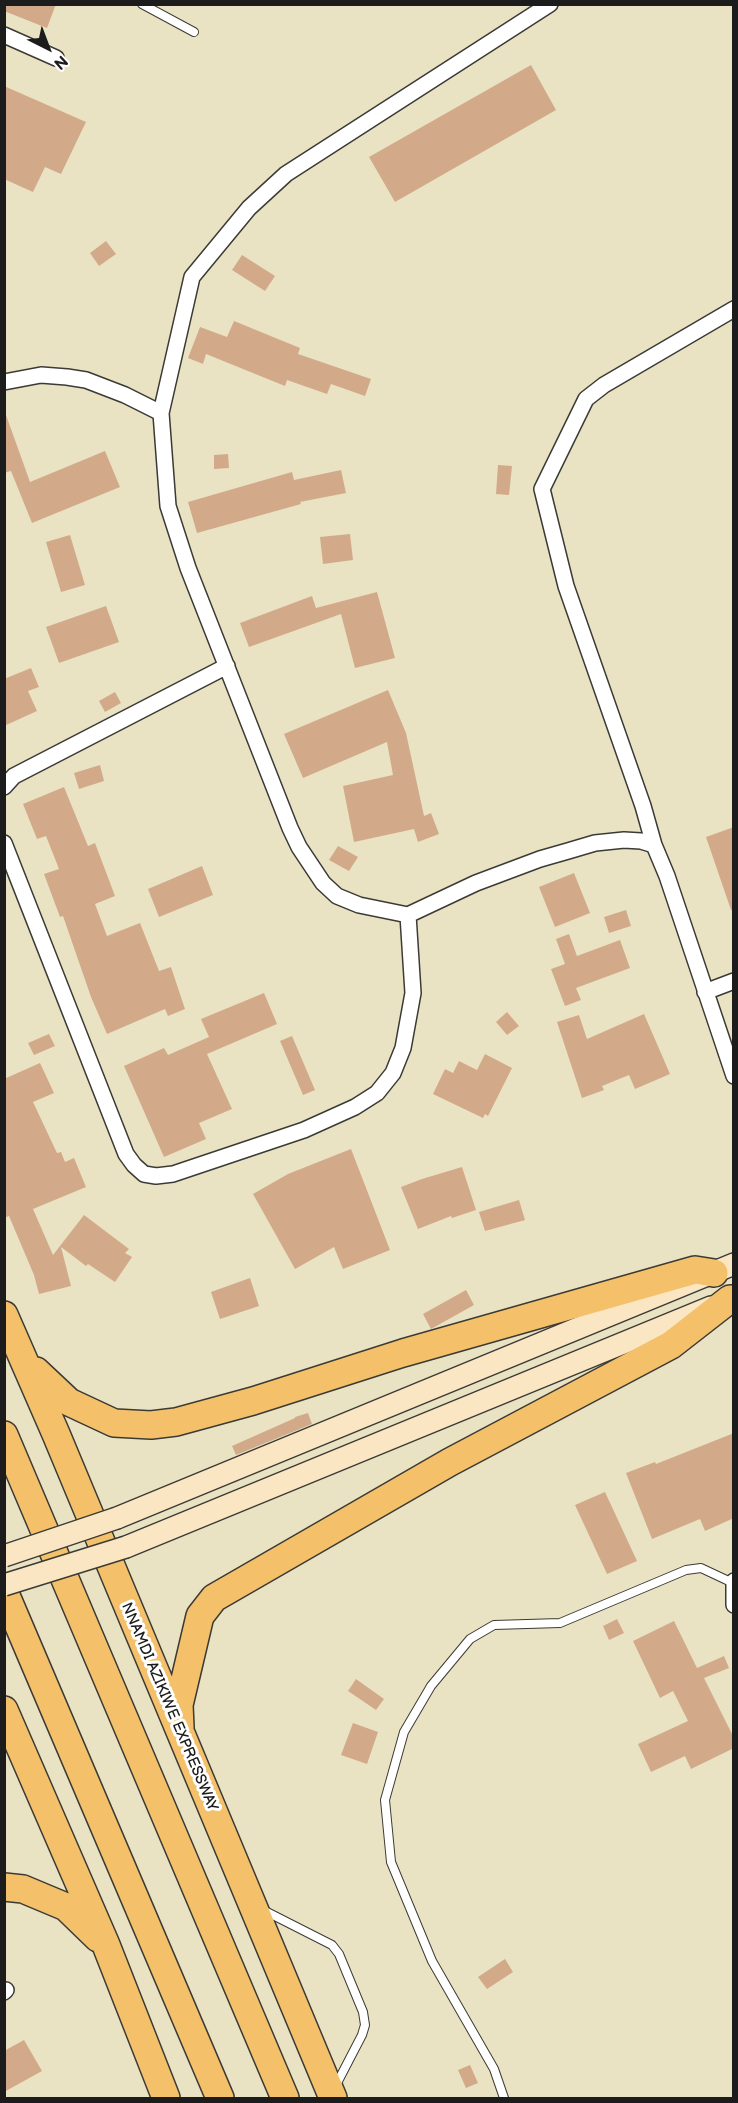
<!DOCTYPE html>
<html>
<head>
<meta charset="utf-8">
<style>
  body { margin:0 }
  #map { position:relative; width:738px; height:2103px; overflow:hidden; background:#e9e3c3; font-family:"Balsamiq Sans",sans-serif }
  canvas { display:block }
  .frame { position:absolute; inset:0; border:6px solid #1c1c1c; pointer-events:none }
  .north { position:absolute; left:18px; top:18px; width:60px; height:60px; -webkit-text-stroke:4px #fff; paint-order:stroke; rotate:138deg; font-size:16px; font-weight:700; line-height:24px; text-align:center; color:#1c1c1c }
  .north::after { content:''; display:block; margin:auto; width:21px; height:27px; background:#1c1c1c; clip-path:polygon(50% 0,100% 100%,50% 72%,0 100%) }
</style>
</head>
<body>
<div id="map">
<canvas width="738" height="2103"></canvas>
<div class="frame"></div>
<div class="north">N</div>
</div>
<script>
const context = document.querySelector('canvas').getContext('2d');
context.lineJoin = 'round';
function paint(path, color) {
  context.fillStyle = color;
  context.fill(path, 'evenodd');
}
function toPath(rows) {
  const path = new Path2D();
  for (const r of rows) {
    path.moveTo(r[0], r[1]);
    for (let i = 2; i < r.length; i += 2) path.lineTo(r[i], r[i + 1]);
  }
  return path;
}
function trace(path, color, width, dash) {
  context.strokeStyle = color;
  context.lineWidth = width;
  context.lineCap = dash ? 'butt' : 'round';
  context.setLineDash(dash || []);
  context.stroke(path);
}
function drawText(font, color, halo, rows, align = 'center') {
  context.font = font + ' "Balsamiq Sans",sans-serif';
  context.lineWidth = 6;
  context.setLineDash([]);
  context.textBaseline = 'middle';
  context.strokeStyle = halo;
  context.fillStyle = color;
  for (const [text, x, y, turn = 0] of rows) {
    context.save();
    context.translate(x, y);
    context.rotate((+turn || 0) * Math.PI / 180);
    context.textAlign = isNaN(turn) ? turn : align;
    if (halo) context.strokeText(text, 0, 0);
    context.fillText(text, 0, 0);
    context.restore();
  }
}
const building = toPath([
  [4,4,56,4,47,28,4,11],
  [531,65,556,110,395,202,369,157],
  [4,86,86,122,61,174,45,167,33,192,4,179],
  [106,241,116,254,99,266,90,253],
  [242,255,275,276,265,291,232,270],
  [234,321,300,348,298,354,371,379,365,396,331,384,327,394,287,380,285,386,206,354,203,364,188,358,200,327,227,337],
  [4,415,6,415,30,482,105,451,120,487,32,523,11,471,4,473],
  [228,454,229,468,214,469,214,455],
  [498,465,512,466,509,495,496,494],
  [341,470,346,493,300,502,301,504,197,533,188,502,292,472,294,480],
  [350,534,353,560,323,564,320,537],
  [70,535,85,585,61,592,46,542],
  [377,592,395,658,355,668,341,614,249,647,240,623,312,596,316,608],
  [106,606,119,642,59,663,46,627],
  [31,668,39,687,28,691,37,711,4,726,4,679],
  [388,690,406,733,424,816,431,813,439,834,418,842,414,829,354,842,343,786,393,775,387,742,303,778,284,734],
  [115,692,121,703,105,712,99,701],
  [100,765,104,781,79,789,74,773],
  [64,787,88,846,95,843,115,896,95,904,107,936,140,923,159,971,171,967,185,1009,168,1016,165,1009,107,1034,91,997,63,916,60,917,44,874,59,869,46,836,37,839,23,804],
  [734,827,734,910,731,910,706,837],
  [338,846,358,857,349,871,329,860],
  [202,866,213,895,159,917,148,889],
  [574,873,590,913,555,927,539,887],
  [626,910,631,926,609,933,604,917],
  [569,934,577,956,620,940,630,968,576,988,581,1000,565,1006,551,969,565,964,556,939],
  [264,993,277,1024,207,1054,232,1109,199,1123,206,1139,164,1157,124,1066,164,1048,168,1055,209,1037,201,1019],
  [507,1012,519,1026,507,1035,496,1022],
  [644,1014,670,1074,635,1089,629,1075,602,1086,604,1090,582,1098,557,1022,579,1015,587,1039],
  [49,1034,55,1046,34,1055,28,1043],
  [292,1036,315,1090,303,1095,280,1041],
  [485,1054,512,1068,488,1116,485,1114,483,1118,433,1094,445,1069,453,1073,459,1061,477,1070],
  [40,1063,54,1093,33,1102,57,1153,61,1152,65,1162,74,1158,86,1187,33,1209,53,1255,84,1215,129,1249,125,1253,132,1257,115,1282,88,1264,86,1266,61,1247,71,1286,39,1294,34,1275,9,1216,4,1218,4,1079],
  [351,1149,390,1250,343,1269,334,1247,295,1269,253,1194,288,1174],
  [462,1167,476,1210,452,1218,451,1216,418,1229,401,1187,422,1179],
  [519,1200,525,1220,485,1231,479,1212],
  [250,1278,259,1306,220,1319,211,1292],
  [466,1290,474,1305,431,1329,423,1314],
  [308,1413,312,1424,236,1455,232,1446,295,1418,295,1417],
  [734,1433,734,1518,705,1531,700,1519,652,1539,626,1473,655,1462,656,1464],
  [605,1492,637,1561,607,1574,575,1505],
  [617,1619,624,1633,609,1640,603,1626],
  [674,1621,697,1668,724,1656,729,1668,704,1678,734,1738,734,1748,691,1769,685,1756,651,1772,638,1744,688,1721,673,1691,660,1698,633,1641],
  [356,1679,384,1699,376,1710,348,1691],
  [353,1723,378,1732,367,1764,341,1755],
  [505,1959,513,1972,487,1989,478,1977],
  [24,2040,42,2071,4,2092,4,2051],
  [470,2065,478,2083,466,2088,458,2070]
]);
const lane = toPath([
  [142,4,194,32],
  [263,1910,332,1945,339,1954,363,2012,365,2025,362,2035,335,2087],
  [504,2098,494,2069,432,1961,391,1862,385,1800,404,1732,431,1686,470,1639,494,1625,560,1623,686,1570,701,1568,733,1583]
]);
const street = toPath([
  [550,4,286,174,249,208,192,277,161,413,168,506,188,568,290,828,299,847,323,883,337,896,359,905,408,915,476,883,540,859,568,851,595,843,624,840,641,841,654,845,667,876,734,1076],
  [4,35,56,58],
  [4,382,41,375,67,377,86,380,125,395,161,413],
  [4,787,14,776,227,666],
  [4,843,126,1154,134,1165,144,1174,156,1176,173,1174,304,1130,355,1107,377,1093,393,1073,403,1048,413,993,408,915],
  [654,845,643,806,566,586,542,489,586,399,604,385,734,309],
  [705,992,734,981],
  [734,1581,734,1605],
  [4,1992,6,1990]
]);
const secondary = toPath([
  [117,1518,734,1264],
  [126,1547,711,1307]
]);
const highway = toPath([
  [4,1315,56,1434,333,2098],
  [33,1371,36,1371,69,1402,114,1423,151,1425,176,1422,253,1401,403,1353,695,1270,714,1273],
  [4,1435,285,2098],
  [4,1591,220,2098],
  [4,1710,106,1945,166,2098],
  [180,1727,179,1705,200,1616,214,1598,450,1462,671,1345,730,1299],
  [4,1887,23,1889,66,1907,98,1938]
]);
const secondaryBridge = toPath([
  [4,1556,117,1518],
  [4,1585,126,1547]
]);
const streetNames = [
  ["NNAMDI AZIKIWE EXPRESSWAY",169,1707,67]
];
paint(building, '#d2aa89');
trace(lane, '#3b3a35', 10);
trace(street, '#3b3a35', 18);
trace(secondary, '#3b3a35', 24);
trace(highway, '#3b3a35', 30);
trace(lane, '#fff', 8);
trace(street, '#fff', 15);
trace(secondary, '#fbe6c3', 21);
trace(highway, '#f4c16a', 27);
trace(secondaryBridge, '#3b3a35', 24, []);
trace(secondaryBridge, '#fbe6c3', 21);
drawText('15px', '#1c1c1c', '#fff', streetNames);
</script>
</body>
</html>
